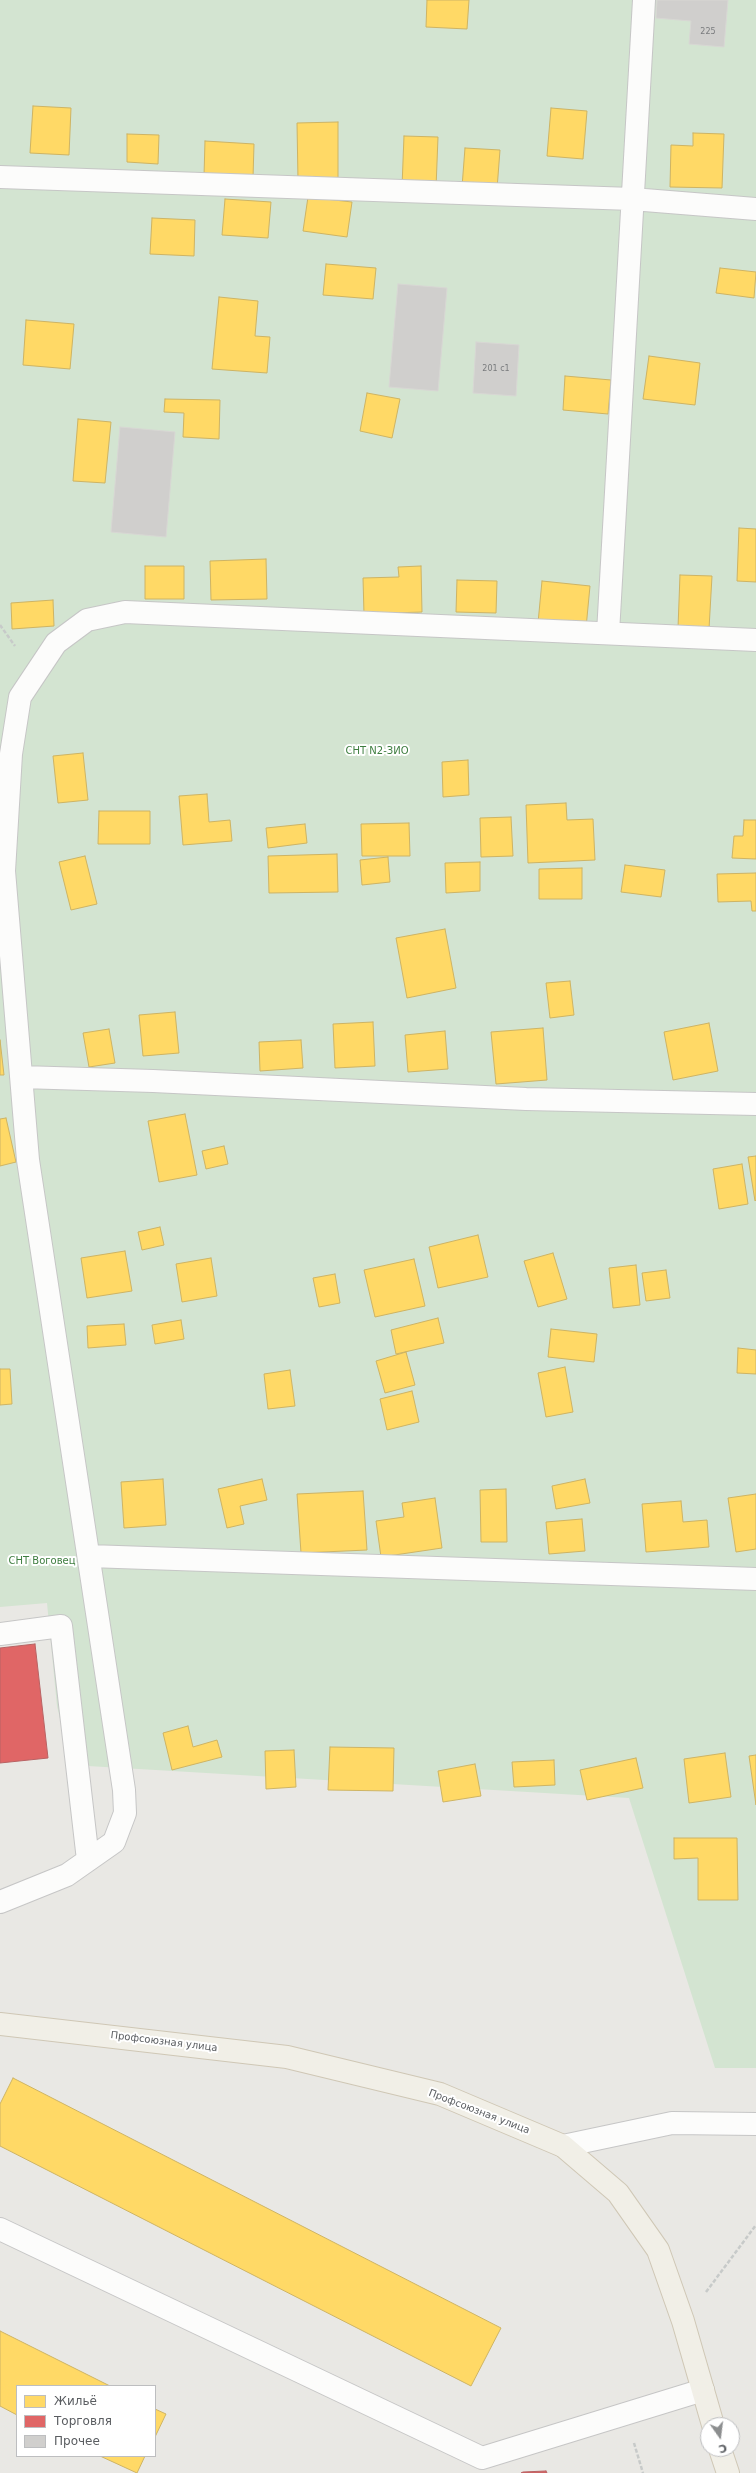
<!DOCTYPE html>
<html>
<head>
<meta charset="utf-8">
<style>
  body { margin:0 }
  #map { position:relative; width:756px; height:2473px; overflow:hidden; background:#e9e8e4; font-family:"DejaVu Sans",sans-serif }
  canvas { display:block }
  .legend { position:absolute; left:16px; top:2385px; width:140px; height:72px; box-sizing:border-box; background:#fff; border:1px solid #bdbec0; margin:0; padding:5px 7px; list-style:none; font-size:12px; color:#5a5d61 }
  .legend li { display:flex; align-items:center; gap:8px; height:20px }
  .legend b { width:20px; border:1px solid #bdbec0 }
  .north { position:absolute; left:700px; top:2417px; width:40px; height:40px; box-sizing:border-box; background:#fff; border:1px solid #bdbec0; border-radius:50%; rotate:166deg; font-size:11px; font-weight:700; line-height:16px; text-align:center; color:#5a5d61 }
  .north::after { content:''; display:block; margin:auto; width:14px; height:18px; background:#8c8e8f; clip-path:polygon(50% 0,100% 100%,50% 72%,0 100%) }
</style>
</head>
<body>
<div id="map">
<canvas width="756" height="2473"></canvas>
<ul class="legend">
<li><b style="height:11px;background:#ffd966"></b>Жильё</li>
<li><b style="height:11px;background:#e06666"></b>Торговля</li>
<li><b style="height:11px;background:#d0cfcd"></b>Прочее</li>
</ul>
<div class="north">С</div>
</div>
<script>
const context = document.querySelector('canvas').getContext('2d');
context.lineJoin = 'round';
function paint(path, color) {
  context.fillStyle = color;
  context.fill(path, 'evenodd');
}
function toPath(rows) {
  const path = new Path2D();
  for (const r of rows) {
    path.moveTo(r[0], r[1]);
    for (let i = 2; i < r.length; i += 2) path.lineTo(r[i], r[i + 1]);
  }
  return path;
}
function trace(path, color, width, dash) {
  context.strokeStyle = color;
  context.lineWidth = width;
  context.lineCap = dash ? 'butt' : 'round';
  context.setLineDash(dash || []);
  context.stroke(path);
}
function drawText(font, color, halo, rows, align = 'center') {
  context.font = font + ' "DejaVu Sans",sans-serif';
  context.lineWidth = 4;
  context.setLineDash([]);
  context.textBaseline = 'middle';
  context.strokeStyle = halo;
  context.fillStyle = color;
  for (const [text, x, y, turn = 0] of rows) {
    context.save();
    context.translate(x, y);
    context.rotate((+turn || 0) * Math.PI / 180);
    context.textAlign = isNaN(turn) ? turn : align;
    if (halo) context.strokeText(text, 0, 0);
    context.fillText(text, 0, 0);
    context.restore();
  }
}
const green = toPath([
  [0,0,756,0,756,2068,715,2068,629,1798,71,1765,57,1706,47,1603,0,1607]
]);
const homes = toPath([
  [427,0,469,0,467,29,426,27,427,0],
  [33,106,71,108,69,155,30,153,33,106],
  [551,108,587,111,583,159,547,156,551,108],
  [338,122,338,179,298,180,297,123,338,122],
  [693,133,724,134,722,188,670,187,671,145,693,146,693,133],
  [127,134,159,135,158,164,127,162,127,134],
  [404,136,438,137,436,188,402,187,404,136],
  [205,141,254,144,253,178,204,176,205,141],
  [465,148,500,150,497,189,462,187,465,148],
  [308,197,352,202,347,237,303,231,308,197],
  [225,199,271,202,268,238,222,235,225,199],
  [152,218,195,220,194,256,150,254,152,218],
  [326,264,376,268,373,299,323,295,326,264],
  [720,268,756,272,754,298,716,293,720,268],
  [219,297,258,301,255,336,270,337,267,373,212,369,219,297],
  [26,320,74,324,70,369,23,365,26,320],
  [649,356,700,363,695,405,643,399,649,356],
  [565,376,611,380,608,414,563,410,565,376],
  [367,393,400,399,392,438,360,431,367,393],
  [165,399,220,400,219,439,183,437,184,413,164,412,165,399],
  [78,419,111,422,105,483,73,481,78,419],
  [739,528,756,529,756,582,737,581,739,528],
  [266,559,267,599,211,600,210,561,266,559],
  [145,566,184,566,184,599,145,599,145,566],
  [421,566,422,612,364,614,363,578,399,577,398,567,421,566],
  [680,575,712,576,709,629,678,628,680,575],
  [457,580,497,581,496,613,456,612,457,580],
  [542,581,590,586,586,628,538,623,542,581],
  [53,600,54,626,12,629,11,603,53,600],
  [83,753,88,800,58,803,53,756,83,753],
  [468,760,469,795,443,797,442,762,468,760],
  [207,794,209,822,230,820,232,841,183,845,179,796,207,794],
  [566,803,567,820,593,819,595,860,528,863,526,805,566,803],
  [99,811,150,811,150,844,98,844,99,811],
  [511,817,513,856,481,857,480,818,511,817],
  [744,820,756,820,756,859,732,858,734,836,743,836,744,820],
  [409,823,410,856,362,856,361,824,409,823],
  [305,824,307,843,268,848,266,828,305,824],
  [337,854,338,892,269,893,268,856,337,854],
  [85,856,97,904,71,910,59,862,85,856],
  [388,857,390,882,362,885,360,860,388,857],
  [480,862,480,891,446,893,445,863,480,862],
  [625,865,665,870,661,897,621,892,625,865],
  [582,868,582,899,539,899,539,869,582,868],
  [756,873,756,911,752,911,751,901,718,902,717,874,756,873],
  [445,929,456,988,407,998,396,938,445,929],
  [570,981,574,1015,550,1018,546,983,570,981],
  [175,1012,179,1053,143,1056,139,1015,175,1012],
  [373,1022,375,1066,335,1068,333,1024,373,1022],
  [709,1023,718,1071,673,1080,664,1032,709,1023],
  [543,1028,547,1080,496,1084,491,1032,543,1028],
  [109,1029,115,1063,89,1067,83,1033,109,1029],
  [445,1031,448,1069,408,1072,405,1035,445,1031],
  [0,1040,4,1075,0,1075,0,1040],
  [301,1040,303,1068,260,1071,259,1042,301,1040],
  [185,1114,197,1175,159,1182,148,1121,185,1114],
  [6,1118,16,1162,0,1166,0,1119,6,1118],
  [224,1146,228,1164,206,1169,202,1151,224,1146],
  [756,1156,756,1200,755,1201,748,1157,756,1156],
  [742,1164,748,1204,719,1209,713,1169,742,1164],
  [160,1227,164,1245,142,1250,138,1232,160,1227],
  [478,1235,488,1277,438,1288,429,1247,478,1235],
  [125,1251,132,1291,87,1298,81,1258,125,1251],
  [553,1253,567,1299,538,1307,524,1261,553,1253],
  [211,1258,217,1296,182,1302,176,1264,211,1258],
  [414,1259,425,1306,375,1317,364,1270,414,1259],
  [636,1265,640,1305,613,1308,609,1268,636,1265],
  [666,1270,670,1298,646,1301,642,1273,666,1270],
  [335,1274,340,1303,319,1307,313,1278,335,1274],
  [438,1318,444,1343,396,1354,391,1330,438,1318],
  [181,1320,184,1339,155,1344,152,1325,181,1320],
  [124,1324,126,1345,88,1348,87,1326,124,1324],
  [551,1329,597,1334,594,1362,548,1357,551,1329],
  [738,1348,756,1350,756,1374,737,1373,738,1348],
  [406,1352,415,1385,385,1393,376,1361,406,1352],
  [565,1367,573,1412,546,1417,538,1373,565,1367],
  [0,1369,10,1369,12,1404,0,1405,0,1369],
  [290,1370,295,1406,268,1409,264,1374,290,1370],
  [412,1391,419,1422,387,1430,380,1399,412,1391],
  [163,1479,166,1525,124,1528,121,1482,163,1479],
  [262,1479,267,1500,240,1506,244,1524,227,1528,218,1489,262,1479],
  [585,1479,590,1503,556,1509,552,1486,585,1479],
  [506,1489,507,1542,481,1542,480,1490,506,1489],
  [363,1491,367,1550,301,1553,297,1494,363,1491],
  [756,1494,756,1549,736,1552,728,1498,756,1494],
  [435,1498,442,1548,381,1557,376,1521,404,1517,402,1503,435,1498],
  [681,1501,683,1522,707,1520,709,1547,646,1552,642,1504,681,1501],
  [582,1519,585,1551,549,1554,546,1522,582,1519],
  [188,1726,193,1747,217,1740,222,1757,172,1770,163,1733,188,1726],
  [330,1747,394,1748,393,1791,328,1790,330,1747],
  [294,1750,296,1787,266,1789,265,1751,294,1750],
  [725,1753,731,1797,689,1803,684,1759,725,1753],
  [756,1755,756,1805,749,1756,756,1755],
  [636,1758,643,1788,587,1800,580,1770,636,1758],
  [554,1760,555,1785,514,1787,512,1762,554,1760],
  [475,1764,481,1796,443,1802,438,1771,475,1764],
  [674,1838,737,1838,738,1900,698,1900,698,1858,674,1859,674,1838],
  [13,2078,501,2328,471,2386,0,2146,0,2104,13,2078],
  [0,2331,110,2386,17,2386,17,2415,0,2406,0,2331],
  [155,2409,166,2414,155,2437,155,2409],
  [100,2456,145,2456,137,2473,100,2456]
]);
const shops = toPath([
  [35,1644,48,1758,0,1763,0,1648,35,1644],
  [546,2471,547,2473,521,2473,523,2472,546,2471]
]);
const building = toPath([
  [657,0,728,0,724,47,689,44,691,21,656,18,657,0],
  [398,284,447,288,438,391,389,387,398,284],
  [476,342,519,345,516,396,473,393,476,342],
  [120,427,175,432,166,537,111,532,120,427]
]);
const path = toPath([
  [0,625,15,646],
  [706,2292,756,2225],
  [634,2443,643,2473]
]);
const minor = toPath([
  [0,177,632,199,756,209],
  [608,633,644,0],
  [21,1077,153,1081,526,1099,756,1104],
  [89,1556,756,1579],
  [0,1634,61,1626,88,1860],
  [0,1902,67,1875,114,1842,125,1813,124,1790,28,1160,4,871,11,754,20,697,56,643,87,620,125,612,756,640],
  [563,2146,672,2123,756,2124],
  [0,2229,482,2458,703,2390]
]);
const major = toPath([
  [0,2024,287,2057,440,2094,563,2146,618,2193,658,2250,683,2321,713,2425],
  [720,2449,728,2473]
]);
const numberNames = [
  ["225",708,32],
  ["201 с1",496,369]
];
const parkNames = [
  ["СНТ N2-ЗИО",377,751],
  ["СНТ Воговец",42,1561]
];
const streetNames = [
  ["Профсоюзная улица",164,2042,7],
  ["Профсоюзная улица",479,2112,21]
];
paint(green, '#d3e4d1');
paint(homes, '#ffd966');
trace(homes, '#ceb464', 1);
paint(shops, '#e06666');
trace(shops, '#b86364', 1);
paint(building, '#d0cfcd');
trace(building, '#d8d7d4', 1);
trace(minor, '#c6c6c6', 24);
trace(major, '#cfc7b5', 24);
trace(path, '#c7cac9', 2.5, [4, 2]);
trace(minor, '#fcfcfb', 22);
trace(major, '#f1efe7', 22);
drawText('8px', '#797b7d', null, numberNames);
drawText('10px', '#3d7d3f', '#fff', parkNames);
drawText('10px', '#5a5d61', '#fff', streetNames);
</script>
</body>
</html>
